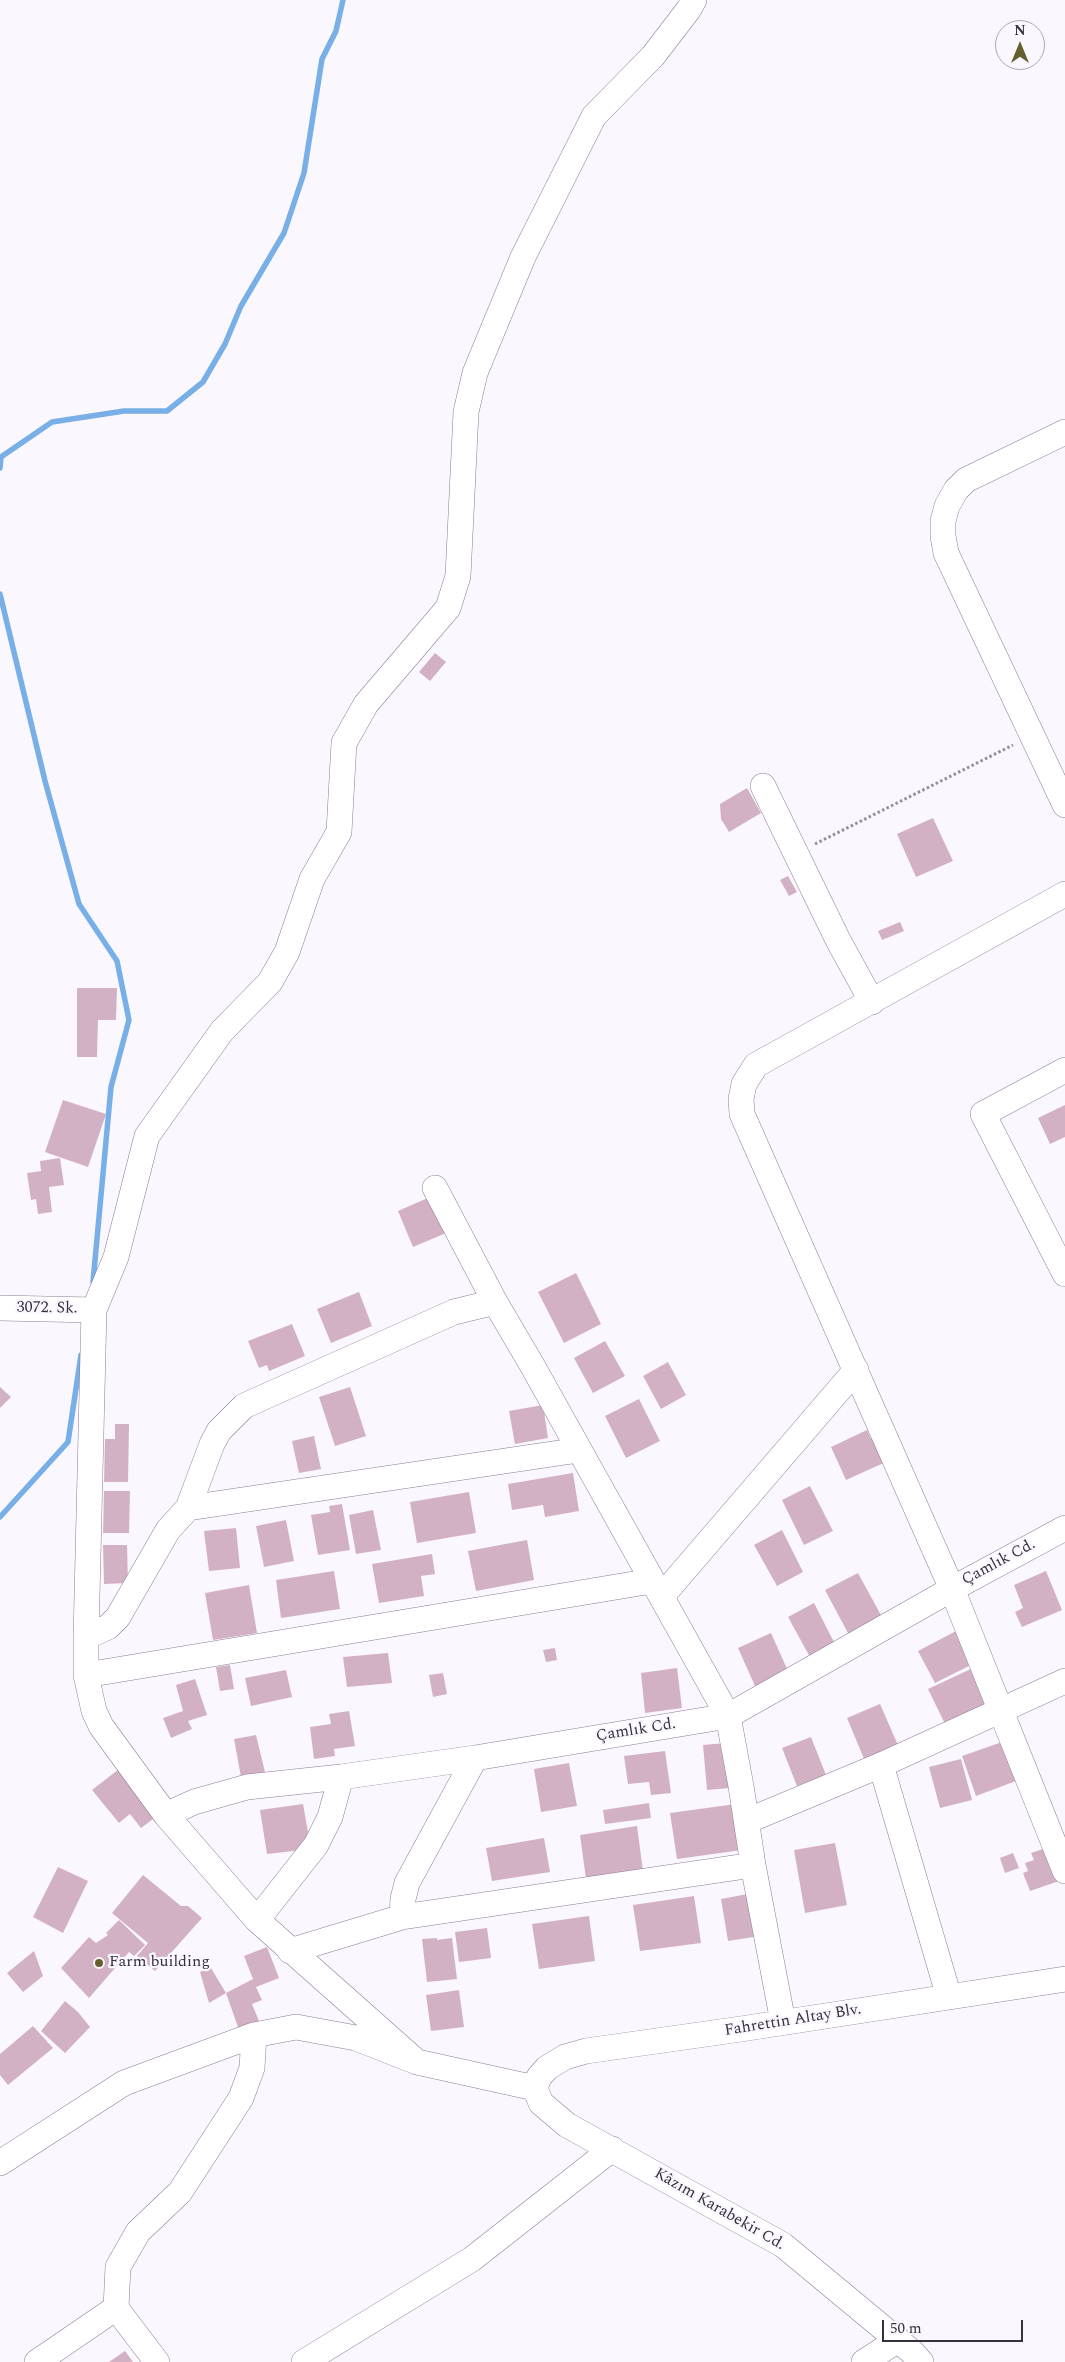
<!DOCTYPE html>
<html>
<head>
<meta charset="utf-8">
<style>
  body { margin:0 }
  #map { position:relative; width:1065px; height:2362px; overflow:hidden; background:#fbf7fe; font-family:Spectral,serif }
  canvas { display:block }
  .north { position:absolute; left:995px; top:20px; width:50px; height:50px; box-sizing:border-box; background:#fbf7fe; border:1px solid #ada7b1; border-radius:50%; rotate:0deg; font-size:14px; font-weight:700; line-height:20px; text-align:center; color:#37303d }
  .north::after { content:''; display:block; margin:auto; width:18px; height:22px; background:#65612e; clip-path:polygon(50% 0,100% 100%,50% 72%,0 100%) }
  .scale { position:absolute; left:882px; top:2320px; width:141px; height:22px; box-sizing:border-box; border:2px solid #37303d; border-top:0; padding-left:6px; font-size:15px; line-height:18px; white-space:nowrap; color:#37303d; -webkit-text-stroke:4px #fbf7fe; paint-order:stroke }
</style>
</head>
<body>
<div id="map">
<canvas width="1065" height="2362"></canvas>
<div class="north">N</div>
<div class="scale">50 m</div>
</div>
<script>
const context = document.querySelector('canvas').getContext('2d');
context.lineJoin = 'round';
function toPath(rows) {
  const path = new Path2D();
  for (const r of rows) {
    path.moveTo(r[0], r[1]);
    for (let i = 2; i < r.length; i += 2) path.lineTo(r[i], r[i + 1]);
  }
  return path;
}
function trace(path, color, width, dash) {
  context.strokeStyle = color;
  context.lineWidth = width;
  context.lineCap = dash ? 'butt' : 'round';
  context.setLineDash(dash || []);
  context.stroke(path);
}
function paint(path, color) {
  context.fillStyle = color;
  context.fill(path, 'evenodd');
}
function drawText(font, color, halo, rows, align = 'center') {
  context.font = font + ' Spectral,serif';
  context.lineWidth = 4.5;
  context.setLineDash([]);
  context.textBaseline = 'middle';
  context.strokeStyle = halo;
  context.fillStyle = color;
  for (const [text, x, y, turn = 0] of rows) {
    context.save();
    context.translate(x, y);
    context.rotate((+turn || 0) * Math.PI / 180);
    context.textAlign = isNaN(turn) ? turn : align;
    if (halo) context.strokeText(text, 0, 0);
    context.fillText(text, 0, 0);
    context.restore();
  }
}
const stream = toPath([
  [0,468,1,457,52,422,124,411,167,411,203,382,225,344,241,306,284,233,304,173,322,59,336,31,343,0],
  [0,594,45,781,79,904,117,961,129,1020,111,1087,93,1282],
  [0,1517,68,1442,81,1355]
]);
const building = toPath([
  [435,653,446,662,430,681,419,672],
  [747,788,761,813,729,832,721,819,720,804],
  [933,818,953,861,916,877,897,834],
  [788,876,797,892,789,896,780,880],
  [900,922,904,931,882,940,878,931],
  [77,988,117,988,116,1020,98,1020,97,1057,77,1057],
  [63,1100,106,1114,88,1167,45,1152],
  [1065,1105,1065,1137,1050,1144,1038,1118],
  [60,1158,64,1185,49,1187,52,1212,38,1214,36,1199,31,1200,27,1173,41,1171,40,1161],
  [430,1197,446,1233,413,1247,398,1211],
  [576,1273,601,1324,564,1343,538,1292],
  [359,1292,372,1326,331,1343,317,1309],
  [292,1324,305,1356,269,1371,267,1365,259,1368,248,1341],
  [605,1341,625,1376,593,1393,574,1358],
  [668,1362,686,1395,661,1409,643,1376],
  [0,1387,11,1397,0,1408],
  [350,1387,366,1436,335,1446,319,1397],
  [639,1399,660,1441,626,1458,605,1416],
  [543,1405,548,1438,515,1444,509,1411],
  [115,1424,129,1424,128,1482,104,1482,105,1439,115,1439],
  [867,1430,871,1439,877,1436,888,1461,846,1480,831,1447],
  [314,1436,321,1469,299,1473,292,1441],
  [573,1473,579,1511,545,1517,543,1505,512,1510,508,1484],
  [810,1486,833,1531,804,1545,782,1500],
  [104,1491,130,1491,129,1533,103,1533],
  [469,1492,476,1533,417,1543,410,1502],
  [342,1504,350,1550,318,1555,311,1515,330,1512,329,1506],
  [373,1510,381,1550,356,1554,349,1515],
  [286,1520,294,1561,264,1567,256,1526],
  [236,1528,240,1568,209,1571,204,1531],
  [782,1530,803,1572,777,1586,754,1545],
  [527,1540,534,1580,476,1591,468,1551],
  [103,1545,127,1545,128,1583,104,1584],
  [432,1554,435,1574,421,1576,424,1596,379,1603,372,1564],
  [334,1571,340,1609,281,1618,276,1580],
  [1046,1571,1062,1610,1022,1627,1015,1612,1023,1608,1014,1585],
  [858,1573,882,1617,849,1635,825,1590],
  [249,1585,257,1633,213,1640,205,1593],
  [814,1603,836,1646,811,1659,788,1617],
  [958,1630,975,1663,935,1683,918,1651],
  [771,1633,788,1671,755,1686,738,1648],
  [555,1648,557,1660,546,1662,543,1650],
  [388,1653,392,1683,347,1687,343,1657],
  [230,1665,234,1689,220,1691,216,1667],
  [975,1667,993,1703,946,1726,928,1689],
  [677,1668,682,1708,645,1713,641,1673],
  [286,1670,292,1697,251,1706,245,1678],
  [443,1673,447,1694,433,1697,429,1675],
  [195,1679,207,1715,188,1721,192,1729,171,1738,163,1718,183,1711,176,1685],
  [880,1704,901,1752,867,1766,847,1718],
  [349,1711,355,1746,334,1749,335,1756,314,1759,310,1727,331,1724,329,1714],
  [256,1735,265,1772,241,1777,234,1739],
  [811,1737,826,1775,797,1786,782,1748],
  [1002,1742,1016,1781,976,1796,962,1756],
  [726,1743,730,1788,707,1790,703,1745],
  [665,1751,671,1793,651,1795,649,1782,628,1784,624,1756],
  [961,1759,972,1800,940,1808,929,1767],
  [569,1763,577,1806,541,1812,534,1769],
  [119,1769,157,1816,141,1828,130,1814,119,1823,92,1790],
  [649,1803,651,1818,605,1824,603,1810],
  [303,1804,311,1849,267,1854,260,1810],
  [736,1804,742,1850,677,1859,670,1813],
  [637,1826,643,1871,586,1879,580,1835],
  [544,1838,550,1872,492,1881,486,1848],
  [835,1843,847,1905,805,1913,794,1850],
  [1046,1848,1065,1879,1030,1891,1023,1873,1028,1871,1025,1863,1034,1860,1031,1853],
  [1013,1853,1019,1868,1005,1873,1000,1858],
  [58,1867,88,1881,63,1933,33,1917],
  [143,1875,181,1906,188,1906,202,1918,155,1971,137,1956,148,1943,112,1913],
  [753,1893,760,1936,728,1941,721,1899],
  [694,1896,701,1943,640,1951,633,1905],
  [589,1916,595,1961,539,1969,532,1924],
  [119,1920,145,1945,134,1956,129,1952,89,1998,61,1968,89,1937,96,1943,108,1935,106,1933],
  [487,1928,491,1958,459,1962,455,1932],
  [437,1938,437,1940,452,1938,457,1979,427,1982,422,1939],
  [267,1947,279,1978,256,1987,262,2000,252,2004,259,2021,239,2030,226,1993,209,2003,200,1972,211,1968,226,1993,253,1979,244,1956],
  [34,1951,43,1976,23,1992,7,1973],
  [459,1990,464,2027,431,2031,426,1995],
  [65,2001,78,2012,90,2027,65,2053,41,2031],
  [33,2026,53,2048,8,2085,0,2075,0,2054],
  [125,2351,133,2362,109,2362]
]);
const path = toPath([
  [815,844,1013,745]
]);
const minor = toPath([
  [1065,432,966,480,956,490,947,506,943,521,943,536,946,553,1065,805],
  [763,786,838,940,872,1002],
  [1065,894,756,1065,744,1084,741,1099,742,1114,952,1589,1065,1871],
  [1065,1070,983,1114,1065,1274],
  [435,1188,495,1302],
  [0,1308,94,1310],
  [188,1508,579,1450],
  [662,1596,856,1370],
  [86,1637,108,1627,118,1617,168,1530,188,1508,212,1444,219,1431,244,1406,454,1312,495,1302,532,1365,728,1716,741,1786,753,1865,783,2022],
  [86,1675,652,1581],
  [881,1765,949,1997],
  [166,1815,194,1802,247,1787,341,1777,475,1758,728,1716,952,1589,1065,1528],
  [747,1821,881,1765,1065,1681],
  [402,1917,403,1899,407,1883,475,1758],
  [257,1920,316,1845,330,1817,341,1777],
  [290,1951,402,1917,753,1865],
  [417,2062,257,1920,166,1815,101,1726,94,1711,86,1675,86,1637,94,1310,116,1257,147,1136,222,1031,270,982,287,952,312,879,339,832,344,743,366,704,448,608,458,576,466,412,475,373,523,257,594,116,653,56,689,9,694,0],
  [535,2088,539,2077,547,2068,565,2057,586,2051,741,2029,1065,1979],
  [535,2088,541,2103,567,2125,783,2245,912,2352,921,2362],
  [0,2163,124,2083,254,2035,296,2027,356,2038,417,2062,535,2088],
  [37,2362,116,2308],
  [157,2362,116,2308,118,2267,138,2232,180,2192,241,2098,252,2068,254,2035],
  [304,2362,472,2259,612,2149],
  [864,2362,898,2340]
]);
const markers = [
  [99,1963,5,"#65612e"]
];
const streetNames = [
  ["3072. Sk.",47,1309,1],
  ["Çamlık Cd.",999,1563,-28],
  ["Çamlık Cd.",636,1731,-9],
  ["Fahrettin Altay Blv.",793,2021,-9],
  ["Kâzım Karabekir Cd.",719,2210,30]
];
const poiNames = [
  ["Farm building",109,1963]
];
trace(stream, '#77afe6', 5.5);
paint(building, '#d3b1c5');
trace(minor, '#8d7c99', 26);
trace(path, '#948e98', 3, [2.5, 2.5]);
trace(minor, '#fff', 25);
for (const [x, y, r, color] of markers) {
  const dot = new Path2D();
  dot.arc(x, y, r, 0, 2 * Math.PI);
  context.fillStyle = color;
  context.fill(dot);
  trace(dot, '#fbf7fe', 2);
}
drawText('16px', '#37303d', '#fbf7fe', streetNames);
drawText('16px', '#37303d', '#fbf7fe', poiNames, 'left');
</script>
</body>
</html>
